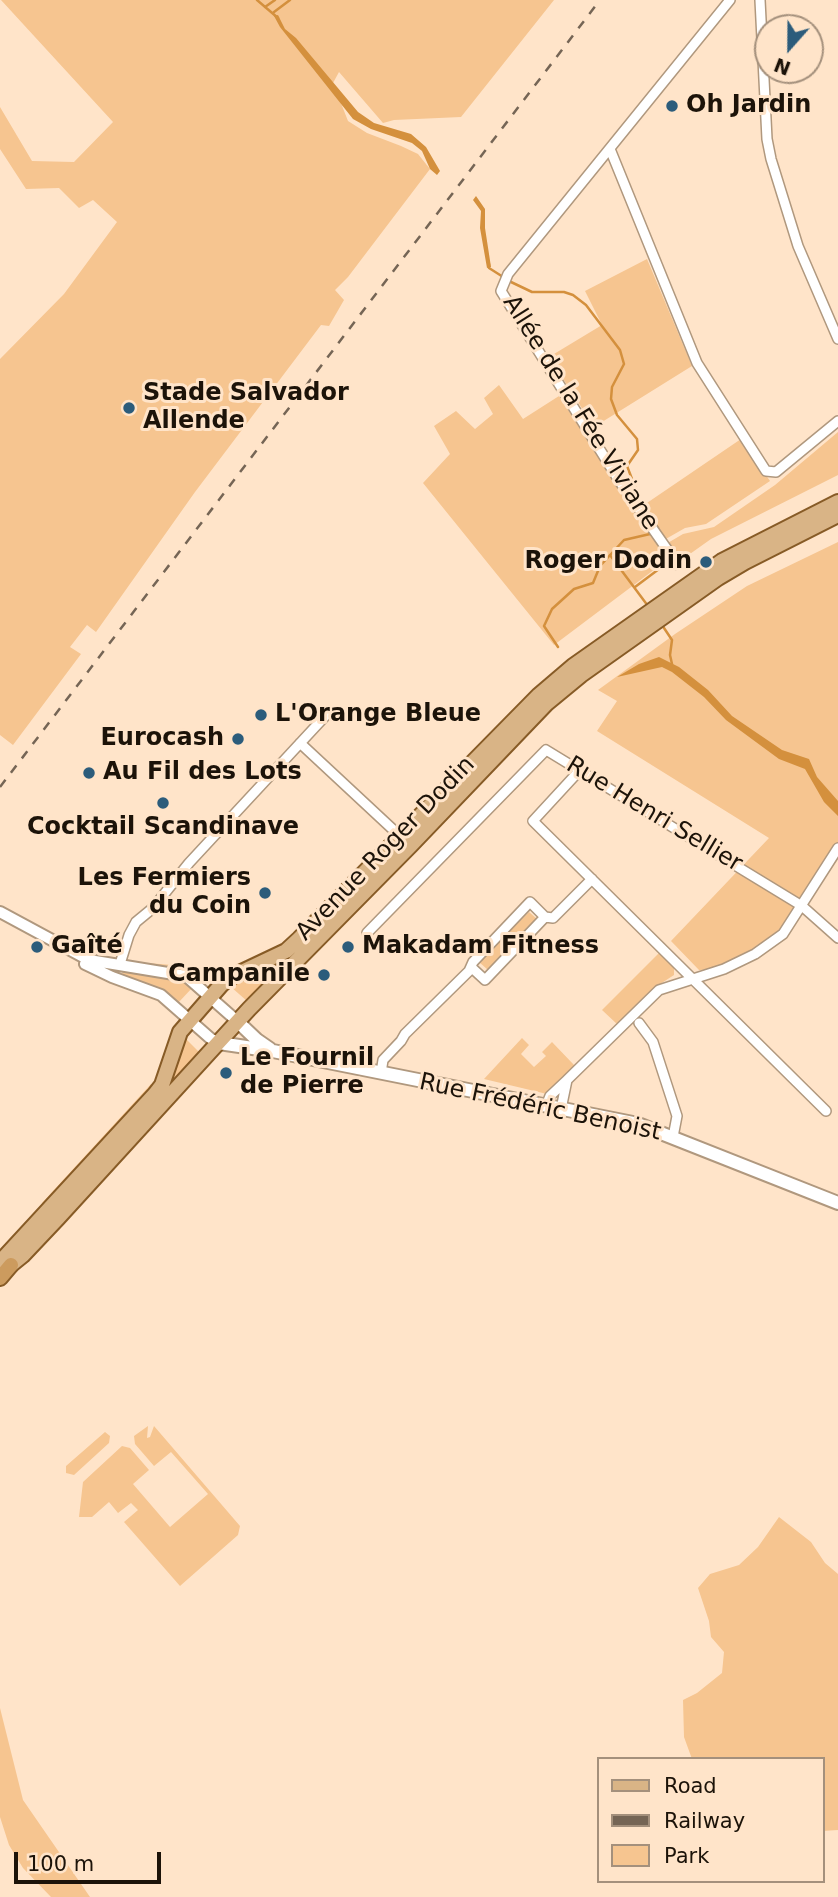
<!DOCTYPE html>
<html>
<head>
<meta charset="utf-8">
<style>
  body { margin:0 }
  #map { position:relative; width:838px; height:1897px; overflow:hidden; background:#ffe4c9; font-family:"DejaVu Sans",sans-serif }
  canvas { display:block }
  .legend { position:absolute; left:597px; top:1757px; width:228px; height:126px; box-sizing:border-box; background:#ffe4c9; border:2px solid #a4907c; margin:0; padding:9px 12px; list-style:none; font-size:21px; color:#1c1309 }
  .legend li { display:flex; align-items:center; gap:14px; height:35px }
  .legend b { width:35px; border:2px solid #a4907c }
  .north { position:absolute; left:754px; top:14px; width:70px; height:70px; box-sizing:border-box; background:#ffe4c9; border:2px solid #a4907c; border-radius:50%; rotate:201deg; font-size:19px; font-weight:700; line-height:28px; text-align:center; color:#1c1309 }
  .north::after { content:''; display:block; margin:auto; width:24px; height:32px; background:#2c5c7b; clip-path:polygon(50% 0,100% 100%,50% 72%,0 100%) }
  .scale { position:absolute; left:14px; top:1852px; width:147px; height:32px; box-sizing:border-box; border:4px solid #1c1309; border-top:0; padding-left:9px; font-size:21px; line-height:24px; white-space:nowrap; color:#1c1309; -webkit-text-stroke:5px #ffe4c9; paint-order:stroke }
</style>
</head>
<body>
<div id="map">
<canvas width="838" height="1897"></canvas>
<ul class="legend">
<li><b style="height:9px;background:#d9b486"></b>Road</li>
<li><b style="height:9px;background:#756555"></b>Railway</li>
<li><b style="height:19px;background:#f6c590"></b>Park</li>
</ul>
<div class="north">N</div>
<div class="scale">100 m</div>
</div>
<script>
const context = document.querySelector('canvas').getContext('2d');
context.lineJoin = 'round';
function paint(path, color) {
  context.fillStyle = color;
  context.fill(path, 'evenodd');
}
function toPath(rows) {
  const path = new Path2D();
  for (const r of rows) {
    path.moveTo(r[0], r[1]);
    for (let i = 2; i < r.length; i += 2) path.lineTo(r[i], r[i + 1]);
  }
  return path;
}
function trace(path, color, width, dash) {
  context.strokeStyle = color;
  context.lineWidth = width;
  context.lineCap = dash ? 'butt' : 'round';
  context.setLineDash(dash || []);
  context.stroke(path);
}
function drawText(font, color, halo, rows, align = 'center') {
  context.font = font + ' "DejaVu Sans",sans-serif';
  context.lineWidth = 6;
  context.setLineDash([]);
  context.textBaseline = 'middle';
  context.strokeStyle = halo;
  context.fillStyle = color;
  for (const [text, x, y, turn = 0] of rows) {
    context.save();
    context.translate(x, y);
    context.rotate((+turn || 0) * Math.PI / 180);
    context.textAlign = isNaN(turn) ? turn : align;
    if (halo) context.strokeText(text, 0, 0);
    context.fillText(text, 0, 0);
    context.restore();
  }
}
const green = toPath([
  [1,0,554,0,461,117,394,120,383,123,339,72,333,83,348,121,367,133,401,146,418,154,430,169,348,277,335,290,344,300,329,326,321,325,195,492,96,632,87,625,70,647,81,654,13,745,0,735,0,359,64,294,117,222,93,200,79,208,59,188,26,189,0,149,0,107,32,161,74,162,113,122],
  [647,259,692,366,594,427,549,357,602,325,585,291],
  [499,385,523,419,559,396,667,560,554,645,423,483,450,454,434,426,456,411,475,429,493,414,484,398],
  [838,432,838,475,711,539,680,561,666,544,683,534,714,527,775,485],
  [741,439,770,481,706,524,685,528,664,540,641,507],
  [838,542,838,848,782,934,724,969,699,970,671,941,769,838,597,731,617,701,598,690,675,634,747,586],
  [529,912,537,919,488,970,479,962],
  [297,951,247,1001,231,987,237,982],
  [661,951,674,965,674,975,654,988,618,1025,602,1010],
  [147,963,198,967,204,974,199,980,184,970,148,965],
  [123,969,184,980,193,987,178,1003,161,990,122,975],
  [184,1037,201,1054,161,1098],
  [522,1038,529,1045,521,1054,534,1067,546,1056,542,1052,552,1042,575,1066,547,1094,484,1079],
  [151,1084,153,1087,46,1207,42,1203],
  [148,1426,147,1438,150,1437,154,1426,240,1526,238,1535,180,1586,124,1522,138,1510,131,1503,118,1513,109,1502,92,1517,79,1517,83,1482,122,1446,130,1448,149,1470,133,1484,170,1527,208,1494,171,1452,154,1466,135,1444,134,1436],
  [105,1432,110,1436,109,1443,74,1475,66,1473,66,1466],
  [779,1517,811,1542,825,1563,838,1574,838,1830,822,1831,822,1759,692,1759,684,1737,683,1700,697,1693,722,1673,724,1652,711,1637,709,1621,698,1588,710,1574,739,1565,758,1547],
  [0,1708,23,1800,90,1897,51,1897,23,1868,9,1845,0,1817]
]);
const water = toPath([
  [278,15,285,29,296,38,358,112,374,123,411,134,426,147,440,171,437,175,430,169,422,151,412,143,371,129,353,119,280,27,274,16],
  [476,196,485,209,485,228,491,267,487,268,480,228,481,211,473,200],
  [659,657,679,667,708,690,732,716,782,750,809,759,817,777,838,801,838,816,824,802,805,769,779,759,726,720,704,697,672,672,662,667,617,677,639,664]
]);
const stream = toPath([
  [257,0,278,18],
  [265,7,275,0],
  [274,12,290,0],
  [489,264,489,268,511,282,532,292,564,292,573,295,586,305,620,350,624,364,612,387,611,399,617,415,637,439,638,450,627,466,642,505,658,528],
  [610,555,648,606],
  [635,587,667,563],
  [662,625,672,640,670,655,672,664],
  [558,647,544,626,552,609,574,589,593,583,600,566,624,540,650,534]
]);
const minor = toPath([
  [760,0,767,139,771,159,798,246,838,339],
  [610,149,697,363,766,471,776,472,838,421],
  [678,565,620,482,501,291,508,274,730,0],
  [300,743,401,837],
  [580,770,533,821,826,1111],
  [367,933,546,750,802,906,838,938],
  [120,964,129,935,136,922,153,908,189,863,329,712],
  [471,967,485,980,545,917],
  [639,1023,653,1042,677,1116,673,1137],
  [381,1073,383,1060,401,1041,405,1034,469,971,473,962,530,902,545,917,553,918,592,879],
  [567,1080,659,990,724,969,755,954,783,934,838,848],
  [546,1106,550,1096,567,1080,561,1109]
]);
const tertiary = toPath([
  [0,912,89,960,186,976,237,1021],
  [85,964,112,977,161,995,210,1038,219,1043]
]);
const secondary = toPath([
  [237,1021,257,1040,270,1049],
  [219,1043,273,1051,638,1124,838,1203]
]);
const primary = toPath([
  [0,1262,155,1094,162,1085,180,1032,221,985,229,978,286,951,299,939,539,695,573,666,722,561,838,502],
  [2,1272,23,1255,58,1218,249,1009,411,845,547,703,581,675,718,578,745,562,838,515]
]);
const trunk = toPath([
  [0,1278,11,1265]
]);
const rail = toPath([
  [0,787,600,0]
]);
const markers = [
  [672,106,7,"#2c5c7b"],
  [129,408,7,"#2c5c7b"],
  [706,562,7,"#2c5c7b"],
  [261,715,7,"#2c5c7b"],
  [238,739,7,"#2c5c7b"],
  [89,773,7,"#2c5c7b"],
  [163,803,7,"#2c5c7b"],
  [265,893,7,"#2c5c7b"],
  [37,947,7,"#2c5c7b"],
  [348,947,7,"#2c5c7b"],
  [324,975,7,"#2c5c7b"],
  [226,1073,7,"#2c5c7b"]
];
const poiNames = [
  ["Oh Jardin",686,106],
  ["Stade Salvador",143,394],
  ["Allende",143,422],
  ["Roger Dodin",692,562,"right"],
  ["L'Orange Bleue",275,715],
  ["Eurocash",224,739,"right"],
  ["Au Fil des Lots",103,773],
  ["Cocktail Scandinave",163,828,"center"],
  ["Les Fermiers",251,879,"right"],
  ["du Coin",251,907,"right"],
  ["Gaîté",51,947],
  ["Makadam Fitness",362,947],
  ["Campanile",310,975,"right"],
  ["Le Fournil",240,1059],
  ["de Pierre",240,1087]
];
const streetNames = [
  ["Allée de la Fée Viviane",580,413,58],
  ["Rue Henri Sellier",654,815,31],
  ["Avenue Roger Dodin",386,849,-46],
  ["Rue Frédéric Benoist",540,1108,12]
];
paint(green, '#f6c590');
paint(water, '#d4903d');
trace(stream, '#d4903d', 2.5);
trace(minor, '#b0987e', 12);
trace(tertiary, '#b0987e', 14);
trace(secondary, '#b0987e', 16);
trace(primary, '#875b26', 18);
trace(trunk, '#875b26', 18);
trace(minor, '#fff', 9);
trace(tertiary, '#fff', 10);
trace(secondary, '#fff', 12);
trace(primary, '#d9b486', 14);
trace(trunk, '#cc9b5e', 14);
trace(rail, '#756555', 2.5, [9, 9]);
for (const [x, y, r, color] of markers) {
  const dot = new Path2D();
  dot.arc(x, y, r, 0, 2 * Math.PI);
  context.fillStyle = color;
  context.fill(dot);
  trace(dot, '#ffe4c9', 2.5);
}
drawText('bold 24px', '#1c1309', '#ffe4c9', poiNames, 'left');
drawText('24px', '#1c1309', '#ffe4c9', streetNames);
</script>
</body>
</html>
